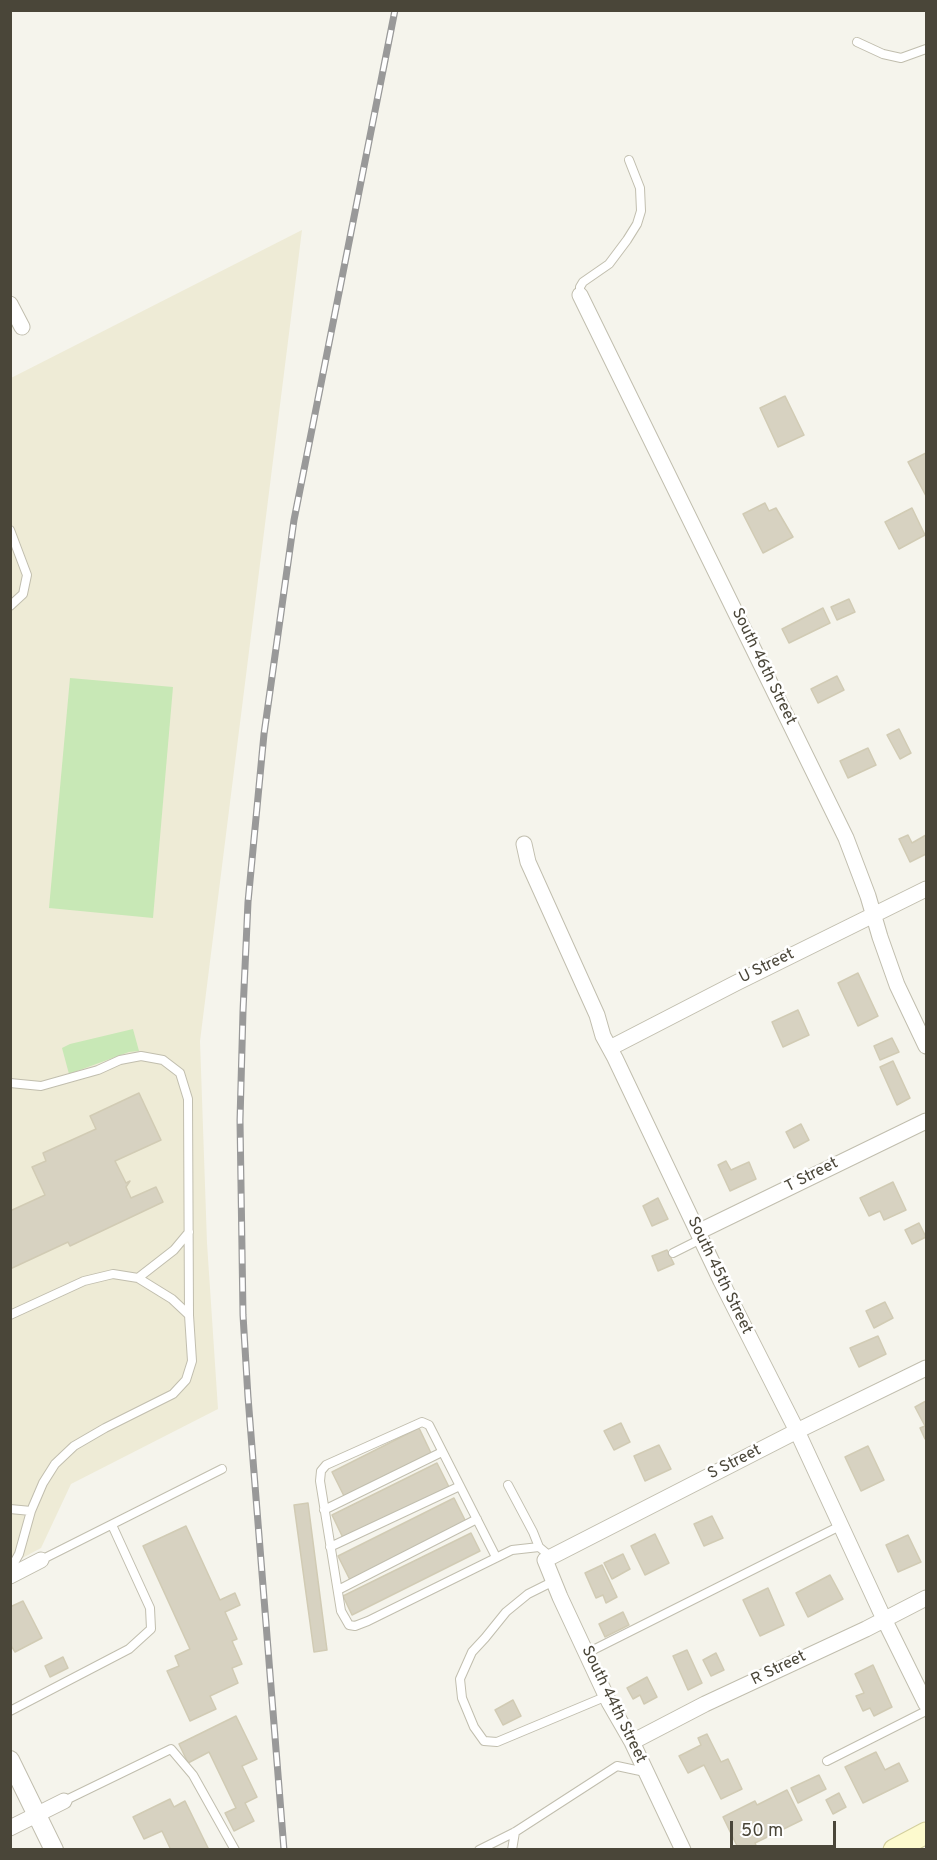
<!DOCTYPE html>
<html>
<head>
<meta charset="utf-8">
<style>
  body { margin:0 }
  #map { position:relative; width:937px; height:1860px; overflow:hidden; background:#f5f4ec; font-family:Overpass,sans-serif }
  canvas { display:block }
  .frame { position:absolute; inset:0; border:12px solid #4a4639; pointer-events:none }
  .scale { position:absolute; left:730px; top:1821px; width:106px; height:27px; box-sizing:border-box; border:3px solid #4a4639; border-top:0; padding-left:8px; font-size:18px; line-height:21px; white-space:nowrap; color:#4a4639; -webkit-text-stroke:4px #fff; paint-order:stroke }
</style>
</head>
<body>
<div id="map">
<canvas width="937" height="1860"></canvas>
<div class="frame"></div>
<div class="scale">50 m</div>
</div>
<script>
const context = document.querySelector('canvas').getContext('2d');
context.lineJoin = 'round';
function paint(path, color) {
  context.fillStyle = color;
  context.fill(path, 'evenodd');
}
function toPath(rows) {
  const path = new Path2D();
  for (const r of rows) {
    path.moveTo(r[0], r[1]);
    for (let i = 2; i < r.length; i += 2) path.lineTo(r[i], r[i + 1]);
  }
  return path;
}
function trace(path, color, width, dash) {
  context.strokeStyle = color;
  context.lineWidth = width;
  context.lineCap = dash ? 'butt' : 'round';
  context.setLineDash(dash || []);
  context.stroke(path);
}
function drawText(font, color, halo, rows, align = 'center') {
  context.font = font + ' Overpass,sans-serif';
  context.lineWidth = 5;
  context.setLineDash([]);
  context.textBaseline = 'middle';
  context.strokeStyle = halo;
  context.fillStyle = color;
  for (const [text, x, y, turn = 0] of rows) {
    context.save();
    context.translate(x, y);
    context.rotate((+turn || 0) * Math.PI / 180);
    context.textAlign = isNaN(turn) ? turn : align;
    if (halo) context.strokeText(text, 0, 0);
    context.fillText(text, 0, 0);
    context.restore();
  }
}
const education = toPath([
  [302,230,200,1041,207,1243,218,1409,71,1484,41,1548,11,1564,11,378]
]);
const green = toPath([
  [70,678,173,687,153,918,49,908],
  [133,1029,139,1051,129,1052,69,1074,62,1048,70,1044]
]);
const building = toPath([
  [785,396,804,435,778,447,760,408,785,396],
  [926,453,926,496,908,462,926,453],
  [765,503,769,511,776,508,793,537,763,553,743,514,765,503],
  [912,508,925,535,899,549,885,522,912,508],
  [849,599,855,612,837,620,831,607,849,599],
  [823,608,830,623,789,643,782,629,823,608],
  [837,676,844,690,818,703,811,689,837,676],
  [899,729,911,753,900,759,887,735,899,729],
  [868,748,876,765,848,778,840,761,868,748],
  [908,835,912,843,926,835,926,854,910,862,899,839,908,835],
  [858,973,878,1016,858,1026,838,983,858,973],
  [798,1010,809,1035,783,1047,772,1022,798,1010],
  [892,1038,899,1052,880,1060,874,1046,892,1038],
  [893,1061,910,1098,897,1105,880,1067,893,1061],
  [139,1093,161,1140,115,1161,126,1183,130,1181,126,1187,131,1198,156,1187,163,1202,70,1246,68,1242,10,1269,10,1211,45,1195,32,1167,46,1161,43,1153,96,1129,90,1116,139,1093],
  [801,1124,809,1140,794,1148,786,1132,801,1124],
  [726,1161,731,1170,749,1162,756,1179,730,1191,718,1165,726,1161],
  [893,1182,906,1210,884,1220,880,1211,869,1216,860,1198,893,1182],
  [658,1198,668,1219,652,1226,643,1206,658,1198],
  [919,1223,926,1237,912,1244,905,1230,919,1223],
  [667,1250,674,1264,658,1271,652,1256,667,1250],
  [885,1302,893,1318,874,1328,866,1311,885,1302],
  [878,1336,886,1354,859,1367,850,1348,878,1336],
  [926,1401,926,1439,925,1439,920,1428,925,1426,915,1407,926,1401],
  [621,1423,630,1442,614,1450,604,1431,621,1423],
  [419,1428,431,1453,344,1496,332,1472,419,1428],
  [659,1445,671,1469,645,1481,634,1456,659,1445],
  [868,1446,884,1480,861,1491,845,1457,868,1446],
  [437,1463,449,1487,344,1540,332,1515,437,1463],
  [454,1498,466,1522,350,1580,338,1556,454,1498],
  [308,1503,327,1650,314,1652,294,1505,308,1503],
  [712,1516,723,1538,704,1546,694,1524,712,1516],
  [186,1526,220,1600,235,1593,240,1605,225,1612,237,1639,232,1641,242,1664,232,1668,238,1683,210,1696,216,1709,190,1721,167,1671,179,1666,175,1656,190,1649,143,1546,186,1526],
  [471,1533,480,1551,352,1615,343,1596,471,1533],
  [655,1534,669,1563,645,1575,631,1546,655,1534],
  [908,1535,921,1562,898,1572,886,1545,908,1535],
  [623,1554,630,1569,612,1579,604,1563,623,1554],
  [602,1565,617,1597,606,1603,603,1595,596,1598,585,1573,602,1565],
  [830,1575,843,1599,808,1617,796,1593,830,1575],
  [768,1588,784,1625,760,1636,743,1600,768,1588],
  [23,1601,42,1638,15,1652,10,1644,10,1607,23,1601],
  [623,1612,629,1625,605,1637,599,1624,623,1612],
  [687,1650,702,1683,688,1690,673,1656,687,1650],
  [716,1653,724,1670,711,1676,703,1660,716,1653],
  [63,1657,68,1668,50,1677,45,1666,63,1657],
  [873,1665,892,1707,874,1716,870,1708,863,1711,856,1696,864,1693,855,1674,873,1665],
  [647,1677,657,1697,644,1704,640,1695,633,1699,627,1688,647,1677],
  [513,1700,521,1716,503,1725,495,1710,513,1700],
  [236,1716,257,1759,242,1766,257,1797,245,1803,254,1821,234,1831,225,1813,236,1808,209,1752,188,1763,179,1744,236,1716],
  [707,1734,721,1762,728,1759,742,1789,721,1799,704,1765,688,1773,679,1756,701,1745,698,1738,707,1734],
  [876,1752,885,1770,899,1763,908,1781,863,1803,845,1767,876,1752],
  [819,1775,826,1789,798,1803,791,1788,819,1775],
  [787,1790,802,1820,755,1843,758,1850,739,1850,723,1817,755,1801,757,1805,787,1790],
  [839,1793,846,1807,833,1814,826,1800,839,1793],
  [170,1799,174,1807,185,1801,209,1850,171,1850,162,1831,144,1839,133,1817,170,1799]
]);
const service = toPath([
  [857,42,883,54,901,58,926,49],
  [580,295,580,287,583,282,609,264,627,240,637,224,641,211,640,188,629,160],
  [10,530,27,575,23,594,10,606],
  [10,1083,41,1086,98,1070,120,1060,141,1056,163,1060,180,1073,188,1099,189,1315],
  [673,1253,701,1239],
  [138,1278,174,1250,189,1232],
  [10,1315,84,1281,113,1274,138,1278,172,1299,189,1315,192,1361,186,1380,173,1394,105,1428,74,1446,55,1464,43,1483,31,1511,19,1554,10,1570],
  [508,1485,533,1532,539,1547],
  [10,1509,31,1511],
  [324,1510,442,1452],
  [330,1547,460,1486],
  [496,1557,429,1425,422,1422,326,1465,321,1471,320,1481,341,1611,349,1625,355,1626,368,1621,512,1550,539,1547,551,1557],
  [41,1560,222,1469],
  [554,1581,528,1594,506,1612,485,1638,472,1652,460,1679,462,1698,474,1727,484,1741,497,1742,607,1696],
  [338,1590,477,1519],
  [587,1653,842,1525],
  [10,1711,129,1649,151,1629,150,1608,112,1525],
  [827,1761,926,1711],
  [64,1801,171,1749,193,1775,235,1850],
  [479,1850,515,1832,617,1766,645,1772],
  [512,1850,515,1832]
]);
const minor = toPath([
  [580,295,846,838,868,896,880,937,897,985,926,1046],
  [10,304,22,327],
  [524,844,528,862,597,1015,603,1036,615,1058,721,1281,797,1431,884,1619,926,1704],
  [610,1048,736,983,926,889],
  [698,1232,926,1121],
  [10,1576,41,1560],
  [632,1742,705,1704,866,1629,926,1598],
  [10,1828,64,1801],
  [683,1850,632,1742,609,1702,560,1597,545,1560,797,1431,926,1368]
]);
const tertiary = toPath([
  [10,1760,54,1850]
]);
const secondary = toPath([
  [894,1850,926,1833]
]);
const rail = toPath([
  [284,1850,248,1397,243,1315,240,1120,243,1011,248,902,264,734,294,520,395,10]
]);
const streetNames = [
  ["South 46th Street",763,667,64],
  ["U Street",767,967,-26],
  ["T Street",812,1176,-27],
  ["South 45th Street",719,1276,64],
  ["S Street",735,1463,-27],
  ["R Street",779,1669,-26],
  ["South 44th Street",613,1705,64]
];
paint(education, '#eeebd6');
paint(green, '#c8e8b6');
paint(building, '#d7d2c1');
trace(building, '#d1cbb4', 1.5);
trace(service, '#c1beae', 10);
trace(minor, '#c1beae', 17);
trace(tertiary, '#c1beae', 20);
trace(secondary, '#d3cf9d', 23);
trace(service, '#fff', 8);
trace(minor, '#fff', 15);
trace(tertiary, '#fff', 18);
trace(secondary, '#fdface', 21);
trace(rail, '#999', 7);
trace(rail, '#fff', 4.5, [14]);
drawText('16px', '#4a4639', '#fff', streetNames);
</script>
</body>
</html>
